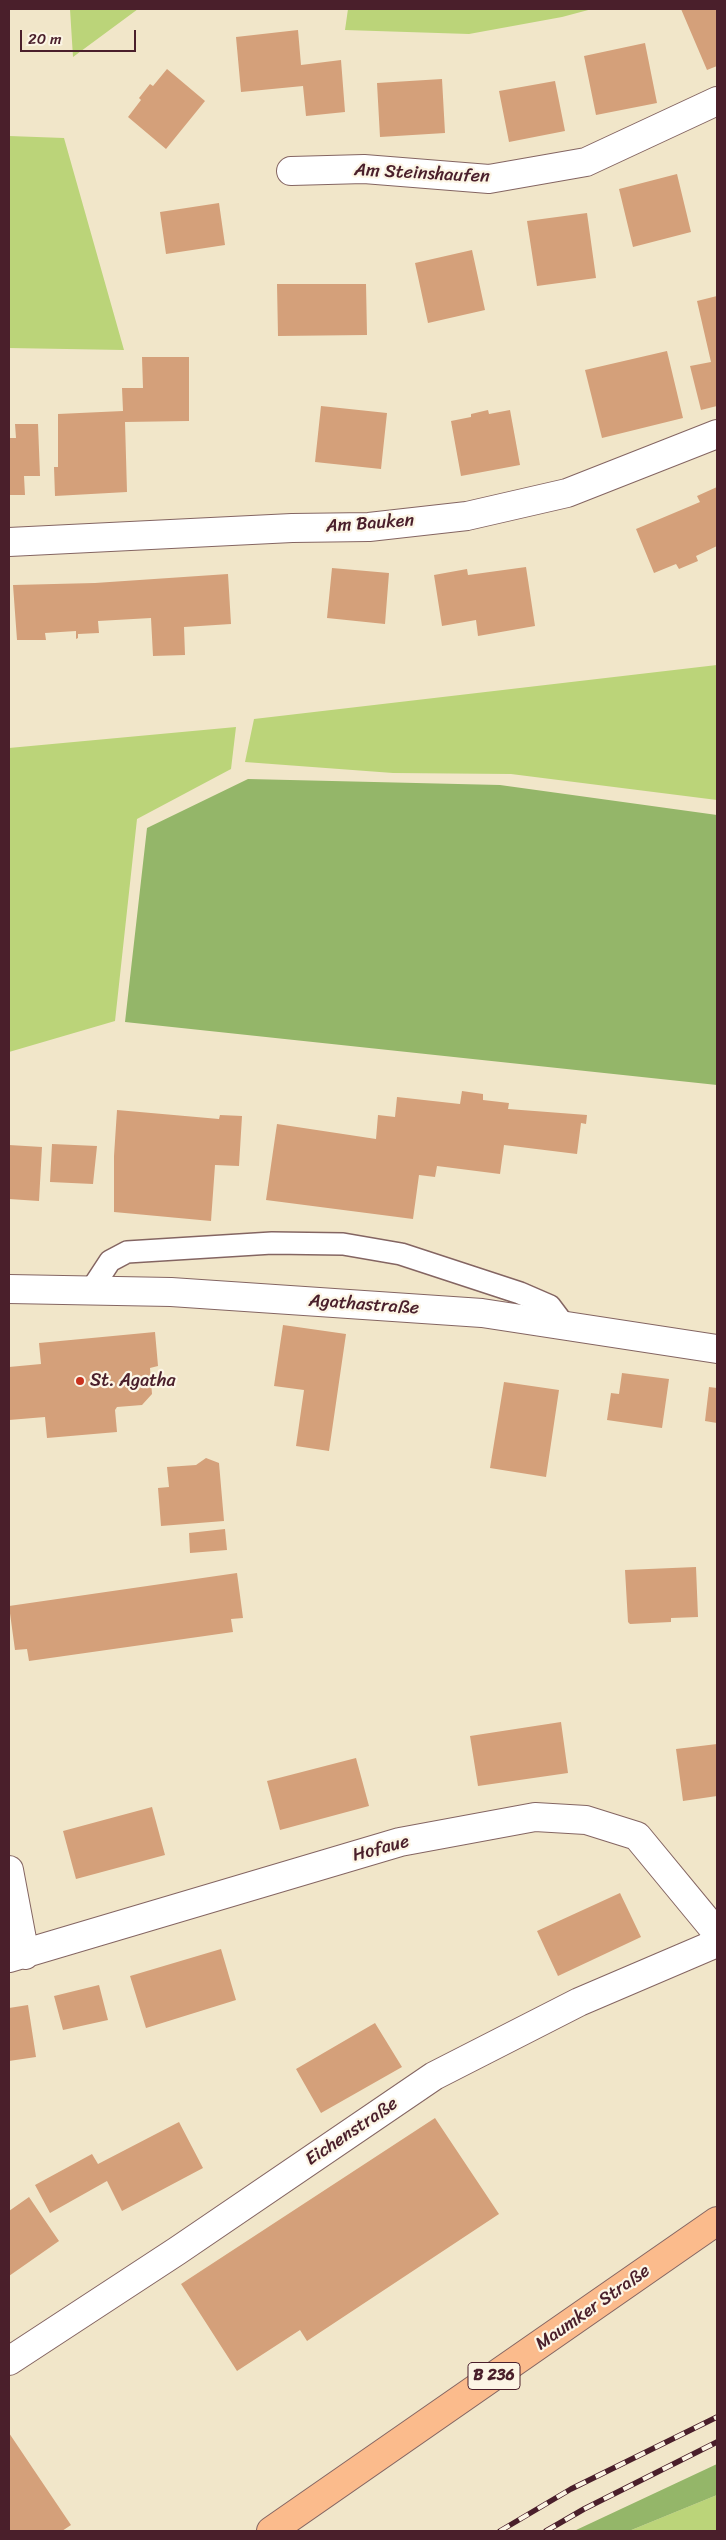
<!DOCTYPE html>
<html>
<head>
<meta charset="utf-8">
<style>
  body { margin:0 }
  #map { position:relative; width:726px; height:2540px; overflow:hidden; background:#f1e6c9; font-family:Sriracha,sans-serif }
  canvas { display:block }
  .frame { position:absolute; inset:0; border:10px solid #4a1f2b; pointer-events:none }
  .scale { position:absolute; left:20px; top:30px; width:116px; height:22px; box-sizing:border-box; border:2px solid #4a1f2b; border-top:0; padding-left:6px; font-size:15px; line-height:18px; white-space:nowrap; color:#4a1f2b; -webkit-text-stroke:4px #fcf5e5; paint-order:stroke }
</style>
</head>
<body>
<div id="map">
<canvas width="726" height="2540"></canvas>
<div class="frame"></div>
<div class="scale">20 m</div>
</div>
<script>
const context = document.querySelector('canvas').getContext('2d');
context.lineJoin = 'round';
function paint(path, color) {
  context.fillStyle = color;
  context.fill(path, 'evenodd');
}
function toPath(rows) {
  const path = new Path2D();
  for (const r of rows) {
    path.moveTo(r[0], r[1]);
    for (let i = 2; i < r.length; i += 2) path.lineTo(r[i], r[i + 1]);
  }
  return path;
}
function trace(path, color, width, dash) {
  context.strokeStyle = color;
  context.lineWidth = width;
  context.lineCap = dash ? 'butt' : 'round';
  context.setLineDash(dash || []);
  context.stroke(path);
}
function drawText(font, color, halo, rows, align = 'center') {
  context.font = font + ' Sriracha,sans-serif';
  context.lineWidth = 4.5;
  context.setLineDash([]);
  context.textBaseline = 'middle';
  context.strokeStyle = halo;
  context.fillStyle = color;
  for (const [text, x, y, turn = 0] of rows) {
    context.save();
    context.translate(x, y);
    context.rotate((+turn || 0) * Math.PI / 180);
    context.textAlign = isNaN(turn) ? turn : align;
    if (halo) context.strokeText(text, 0, 0);
    context.fillText(text, 0, 0);
    context.restore();
  }
}
const green = toPath([
  [70,9,138,9,73,57],
  [348,9,592,9,562,17,469,34,345,30],
  [9,136,64,138,124,350,9,348],
  [717,665,717,800,511,774,393,773,245,762,254,719],
  [236,727,231,769,137,819,115,1021,9,1052,9,748],
  [717,2495,717,2531,629,2531]
]);
const forest = toPath([
  [248,779,500,785,717,815,717,1085,125,1022,147,828],
  [717,2464,717,2495,629,2531,574,2531]
]);
const building = toPath([
  [681,9,717,9,717,66,707,70],
  [298,30,301,65,341,60,345,112,306,116,303,86,241,92,236,37],
  [645,43,657,103,596,115,584,56],
  [167,69,205,101,166,149,128,117,141,100,139,98,150,84,153,86],
  [442,79,445,133,380,137,377,83],
  [555,81,565,131,509,142,499,91],
  [677,174,691,232,633,247,619,189],
  [219,203,225,245,166,254,160,212],
  [587,213,596,278,537,286,527,221],
  [472,250,485,310,428,323,415,263],
  [277,284,366,284,367,335,278,336],
  [717,296,717,406,701,410,690,366,711,362,697,301],
  [667,351,683,418,602,438,585,370],
  [142,357,189,357,189,421,125,422,127,492,55,496,54,467,58,467,58,414,123,411,122,388,143,388],
  [321,406,387,413,381,469,315,462],
  [488,410,489,414,510,410,520,465,461,476,451,421,471,417,471,414],
  [15,424,38,424,40,476,24,476,25,495,9,495,9,438,16,438],
  [717,487,717,546,696,556,698,561,679,569,676,564,654,573,636,529,700,502,697,496],
  [526,567,535,626,478,636,476,620,442,626,434,575,467,569,468,575],
  [332,568,389,573,385,624,327,618],
  [228,574,231,624,184,627,185,655,153,656,151,618,98,621,99,633,78,634,78,638,76,639,76,631,45,633,46,640,17,640,13,585,95,583],
  [462,1091,483,1094,483,1100,509,1103,508,1109,587,1115,586,1124,581,1123,577,1154,504,1145,500,1174,437,1166,435,1177,419,1175,413,1219,266,1200,277,1124,376,1139,378,1115,395,1117,397,1097,460,1104],
  [117,1110,219,1119,220,1115,242,1116,239,1166,215,1165,211,1221,114,1212,114,1156],
  [52,1144,97,1146,93,1184,50,1182],
  [9,1145,42,1147,39,1201,9,1199],
  [283,1325,346,1334,329,1451,296,1446,304,1390,274,1386],
  [155,1332,158,1366,150,1368,152,1394,142,1405,117,1407,115,1410,117,1432,47,1438,45,1417,9,1420,9,1367,41,1364,39,1343],
  [622,1373,669,1379,662,1428,607,1420,611,1393,619,1394],
  [504,1382,559,1390,546,1477,490,1468],
  [709,1387,717,1388,717,1423,705,1421],
  [206,1458,219,1463,224,1521,161,1526,158,1488,169,1487,167,1467,196,1465],
  [225,1529,227,1550,190,1553,189,1533],
  [696,1567,698,1617,671,1618,671,1622,630,1624,628,1622,625,1570],
  [237,1573,243,1618,231,1619,233,1632,29,1661,27,1649,15,1650,9,1606],
  [561,1722,568,1773,478,1786,470,1736],
  [717,1744,717,1796,683,1801,676,1749],
  [356,1758,369,1806,280,1830,267,1781],
  [152,1807,165,1855,76,1879,63,1831],
  [620,1893,641,1937,558,1976,537,1931],
  [221,1949,236,2000,146,2028,130,1976],
  [99,1985,108,2020,63,2030,54,1996],
  [28,2005,36,2057,9,2061,9,2008],
  [375,2023,402,2067,321,2113,296,2069],
  [435,2118,499,2214,307,2341,300,2330,237,2371,181,2284],
  [179,2122,203,2168,122,2211,107,2181,50,2213,35,2185,92,2154,98,2164],
  [29,2197,59,2241,9,2276,9,2211],
  [9,2433,71,2525,62,2531,9,2531]
]);
const service = toPath([
  [91,1290,110,1261,127,1252,272,1243,343,1244,401,1254,520,1293,550,1306,565,1326]
]);
const minor = toPath([
  [291,171,364,169,489,179,586,162,717,101],
  [9,542,292,528,369,527,467,516,567,493,717,434],
  [9,1289,171,1292,482,1313,717,1349],
  [9,1870,25,1955],
  [9,1958,400,1842,535,1817,586,1820,637,1836,717,1933],
  [9,2361,177,2251,434,2076,579,2002,717,1943]
]);
const primary = toPath([
  [271,2531,717,2221]
]);
const rail = toPath([
  [500,2531,571,2489,717,2417],
  [546,2531,584,2509,717,2442]
]);
const markers = [
  [80,1381,5,"#c8321e"]
];
const shields = [
  [494,2376,52]
];
const shieldNames = [
  ["B 236",494,2376]
];
const streetNames = [
  ["Am Steinshaufen",422,174,3],
  ["Am Bauken",370,524,-4],
  ["Agathastraße",364,1305,4],
  ["Hofaue",381,1849,-15],
  ["Eichenstraße",352,2132,-34],
  ["Maumker Straße",593,2308,-35]
];
const poiNames = [
  ["St. Agatha",90,1381]
];
paint(green, '#bbd479');
paint(forest, '#94b669');
paint(building, '#d4a07a');
trace(service, '#846562', 24);
trace(minor, '#846562', 30);
trace(primary, '#846562', 30);
trace(service, '#fff', 21);
trace(minor, '#fff', 28);
trace(primary, '#fbbb8c', 28);
trace(rail, '#4a1f2b', 5.5);
trace(rail, '#fcf5e5', 4, [11]);
for (const [x, y, r, color] of markers) {
  const dot = new Path2D();
  dot.arc(x, y, r, 0, 2 * Math.PI);
  context.fillStyle = color;
  context.fill(dot);
  trace(dot, '#fcf5e5', 2);
}
for (const [x, y, w] of shields) {
  const box = new Path2D();
  box.roundRect(x - w / 2, y - 13.5, w, 27, 4);
  context.fillStyle = '#fcf5e5';
  context.fill(box);
  trace(box, '#4a1f2b', 1);
}
drawText('bold 16px', '#4a1f2b', null, shieldNames);
drawText('18px', '#4a1f2b', '#fcf5e5', streetNames);
drawText('18px', '#4a1f2b', '#fcf5e5', poiNames, 'left');
</script>
</body>
</html>
